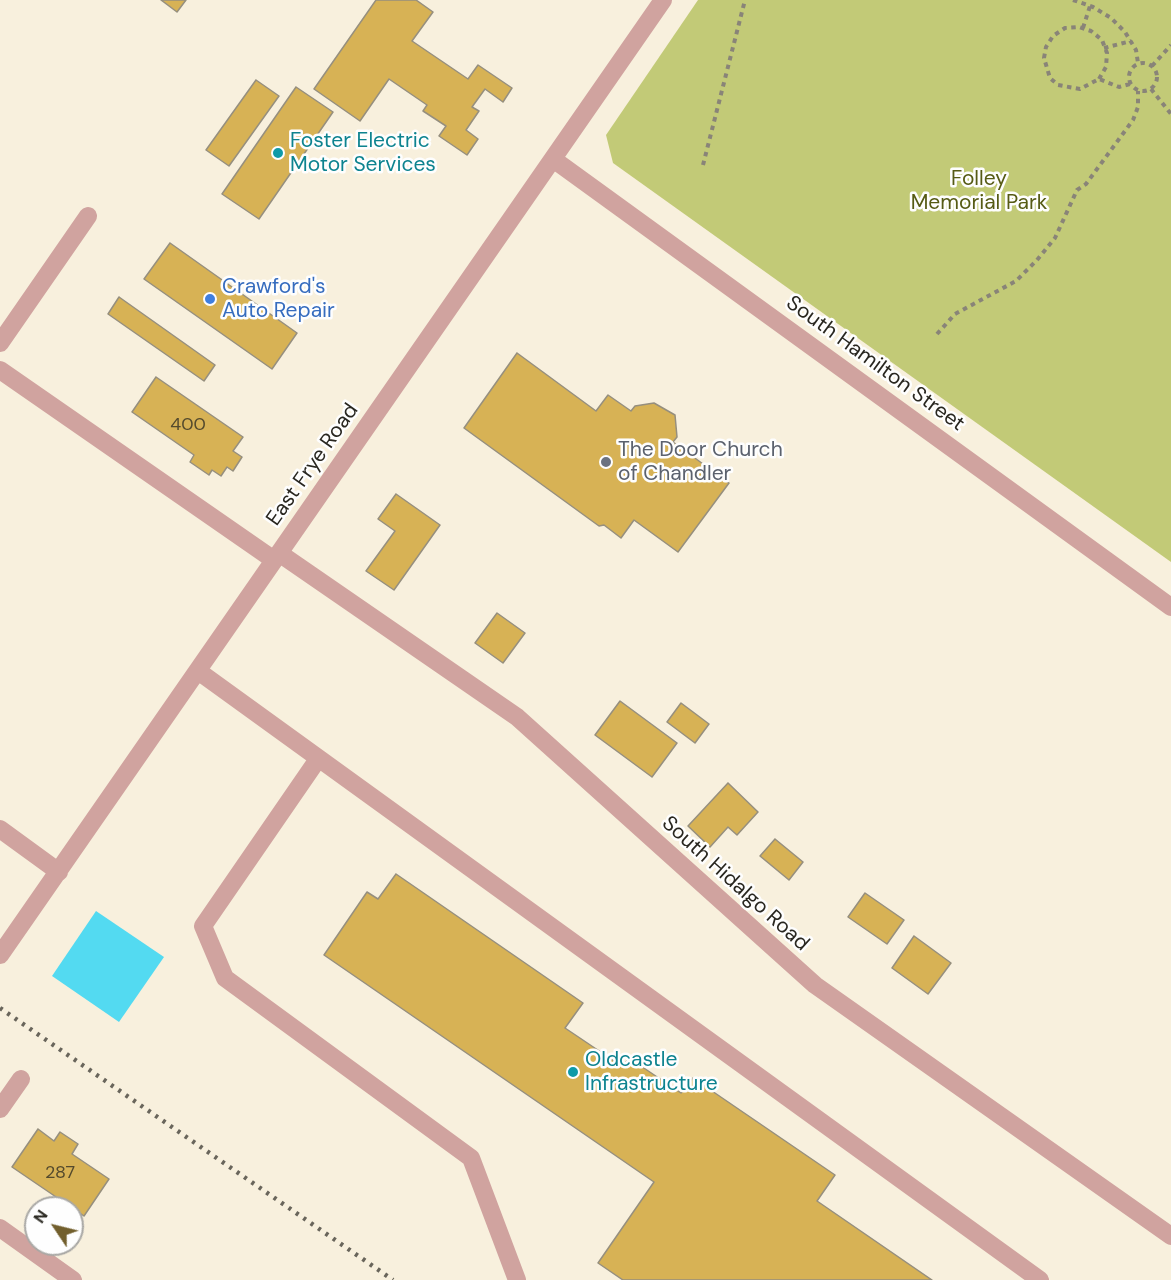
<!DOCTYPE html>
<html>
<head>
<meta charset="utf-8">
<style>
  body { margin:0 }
  #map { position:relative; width:1171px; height:1280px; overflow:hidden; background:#f8f0dd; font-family:"DM Sans",sans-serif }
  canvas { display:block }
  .north { position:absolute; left:24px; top:1196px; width:60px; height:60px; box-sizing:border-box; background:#fefefe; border:2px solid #a9a8a5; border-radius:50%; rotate:305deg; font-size:16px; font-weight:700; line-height:24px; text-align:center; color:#292720 }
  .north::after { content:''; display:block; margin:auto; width:21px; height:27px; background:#725f2d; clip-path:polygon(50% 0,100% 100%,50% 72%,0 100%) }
</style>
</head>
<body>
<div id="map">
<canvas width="1171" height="1280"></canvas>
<div class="north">N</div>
</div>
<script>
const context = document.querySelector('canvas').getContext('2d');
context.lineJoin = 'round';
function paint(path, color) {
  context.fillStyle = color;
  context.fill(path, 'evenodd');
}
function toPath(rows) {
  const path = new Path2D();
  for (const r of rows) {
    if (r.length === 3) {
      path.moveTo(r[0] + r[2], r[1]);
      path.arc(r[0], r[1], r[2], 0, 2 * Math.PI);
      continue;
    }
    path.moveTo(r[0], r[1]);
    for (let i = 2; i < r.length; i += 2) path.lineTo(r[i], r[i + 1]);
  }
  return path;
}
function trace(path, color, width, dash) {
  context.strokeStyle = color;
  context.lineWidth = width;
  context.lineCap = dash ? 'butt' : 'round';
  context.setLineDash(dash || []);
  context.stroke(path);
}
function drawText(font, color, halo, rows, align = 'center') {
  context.font = font + ' "DM Sans",sans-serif';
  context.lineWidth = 5;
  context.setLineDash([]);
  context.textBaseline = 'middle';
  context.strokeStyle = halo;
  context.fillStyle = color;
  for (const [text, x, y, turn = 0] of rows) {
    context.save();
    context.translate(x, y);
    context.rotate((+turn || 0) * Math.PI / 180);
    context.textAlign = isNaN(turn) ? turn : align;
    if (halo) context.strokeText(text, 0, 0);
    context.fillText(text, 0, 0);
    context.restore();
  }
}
const green = toPath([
  [698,0,1171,0,1171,562,613,163,606,135]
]);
const water = toPath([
  [96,911,164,957,119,1022,52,976]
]);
const building = toPath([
  [161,0,186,0,177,12,161,0],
  [376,0,416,0,433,12,412,41,468,79,478,65,512,88,503,102,485,89,472,107,479,111,466,130,478,139,467,155,439,136,446,126,423,111,427,105,389,79,360,121,314,89,376,0],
  [256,80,279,96,229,166,206,150,256,80],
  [296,87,333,112,259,219,222,194,296,87],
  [170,243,297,333,272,369,144,279,170,243],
  [119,297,215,365,204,381,108,314,119,297],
  [517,353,596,411,608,395,631,411,635,406,654,403,675,415,677,437,673,442,729,483,678,552,634,520,621,538,604,525,599,526,464,428,517,353],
  [156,377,243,437,233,451,242,457,233,471,227,467,221,476,212,470,209,475,190,462,194,455,132,412,156,377],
  [396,494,440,525,394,590,366,571,395,531,378,519,396,494],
  [497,613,525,633,503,663,475,643,497,613],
  [620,701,677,743,652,777,595,735,620,701],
  [681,703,709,724,695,743,667,722,681,703],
  [728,783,758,812,737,835,728,827,710,847,688,826,728,783],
  [775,839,803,862,789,880,760,856,775,839],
  [396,874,583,1003,565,1028,623,1067,629,1058,681,1093,693,1078,835,1175,817,1201,932,1280,623,1280,598,1263,654,1182,324,955,367,892,378,899,396,874],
  [865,893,904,920,887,944,848,917,865,893],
  [914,936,951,963,928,994,892,968,914,936],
  [38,1129,54,1141,60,1132,78,1144,72,1154,109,1179,84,1216,12,1167,38,1129]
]);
const path = toPath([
  [1073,0,1093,7,1111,18,1125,32,1136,50,1138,63],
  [1083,28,1090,6],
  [1104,48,1131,41],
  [1143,77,14],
  [1152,66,1171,45],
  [1099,79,1106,67,1107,53,1102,40,1091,31,1079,27,1065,28,1053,36,1046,47,1044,58,1050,78,1058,85,1080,89,1099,79,1119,87,1130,84],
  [1151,89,1171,114],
  [703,165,745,0],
  [937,334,955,314,1016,281,1037,260,1055,238,1077,190,1086,184,1133,120,1138,107,1138,91]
]);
const minor = toPath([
  [553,159,1171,607],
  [0,343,88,216],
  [0,370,274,560],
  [279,553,517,717,815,985,1171,1236],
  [198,671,1040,1280],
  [318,759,203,926,225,978,471,1158,517,1280],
  [0,829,59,872],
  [0,955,663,0],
  [0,1109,21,1079],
  [0,1228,73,1280]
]);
const rail = toPath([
  [0,1008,393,1280]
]);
const markers = [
  [278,153,6,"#0f9aa8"],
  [210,299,6,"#3f7fe0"],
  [606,462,6,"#6b7280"],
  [573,1072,6,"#0f9aa8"]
];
const numberNames = [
  ["400",188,425],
  ["287",60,1173]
];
const cultureNames = [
  ["Foster Electric",290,141],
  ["Motor Services",290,165],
  ["Oldcastle",585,1060],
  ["Infrastructure",585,1084]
];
const parkNames = [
  ["Folley",979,179],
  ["Memorial Park",979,203]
];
const shopNames = [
  ["Crawford's",222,287],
  ["Auto Repair",222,311]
];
const streetNames = [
  ["South Hamilton Street",875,364,36],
  ["East Frye Road",313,465,-55],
  ["South Hidalgo Road",735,884,42]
];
const worshipNames = [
  ["The Door Church",618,450],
  ["of Chandler",618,474]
];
paint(green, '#c2ca77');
paint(water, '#53daf1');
paint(building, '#d7b255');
trace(building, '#968f7e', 1.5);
trace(path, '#898478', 4, [4.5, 4.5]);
trace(minor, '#d0a39f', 18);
trace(rail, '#69655b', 4.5, [3, 6]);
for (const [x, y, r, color] of markers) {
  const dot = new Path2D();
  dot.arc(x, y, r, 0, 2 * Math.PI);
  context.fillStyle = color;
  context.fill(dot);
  trace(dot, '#fefefe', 2);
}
drawText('18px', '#544a2d', null, numberNames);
drawText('21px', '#0d838f', '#fefefe', cultureNames, 'left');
drawText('21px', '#565b15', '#fefefe', parkNames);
drawText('21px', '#366cbe', '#fefefe', shopNames, 'left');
drawText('21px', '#292720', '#fefefe', streetNames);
drawText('21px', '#5b616d', '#fefefe', worshipNames, 'left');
</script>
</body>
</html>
